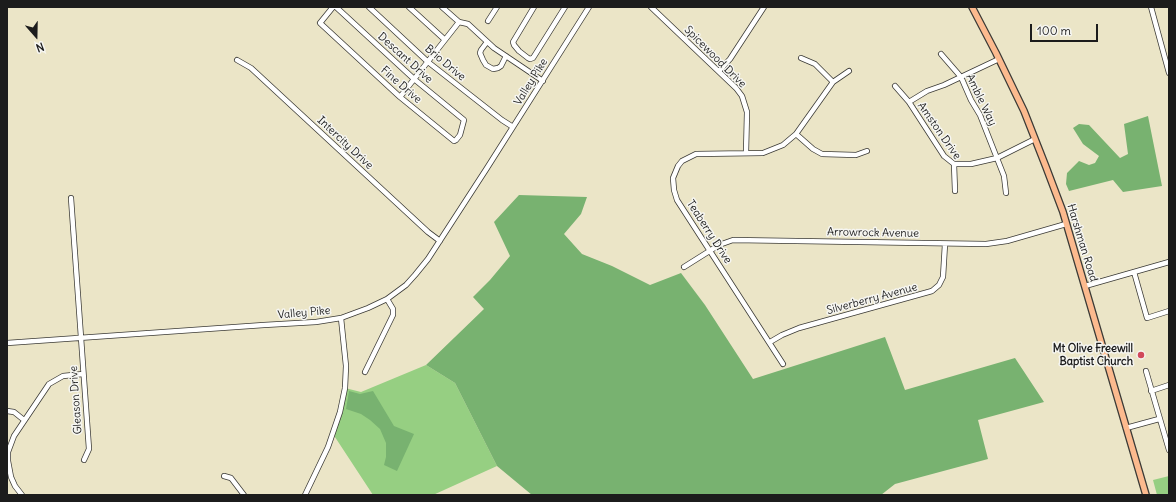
<!DOCTYPE html>
<html>
<head>
<meta charset="utf-8">
<style>
  body { margin:0 }
  #map { position:relative; width:1176px; height:502px; overflow:hidden; background:#ebe5c7; font-family:Delius,sans-serif }
  canvas { display:block }
  .frame { position:absolute; inset:0; border:8px solid #1c1c1c; pointer-events:none }
  .north { position:absolute; left:16px; top:16px; width:40px; height:40px; -webkit-text-stroke:3px #f6f6f2; paint-order:stroke; rotate:160deg; font-size:11px; font-weight:700; line-height:16px; text-align:center; color:#1c1c1c }
  .north::after { content:''; display:block; margin:auto; width:14px; height:18px; background:#1c1c1c; clip-path:polygon(50% 0,100% 100%,50% 72%,0 100%) }
  .scale { position:absolute; left:1030px; top:24px; width:68px; height:18px; box-sizing:border-box; border:2px solid #1c1c1c; border-top:0; padding-left:5px; font-size:12px; line-height:14px; white-space:nowrap; color:#1c1c1c; -webkit-text-stroke:3px #f6f6f2; paint-order:stroke }
</style>
</head>
<body>
<div id="map">
<canvas width="1176" height="502"></canvas>
<div class="frame"></div>
<div class="north">N</div>
<div class="scale">100 m</div>
</div>
<script>
const context = document.querySelector('canvas').getContext('2d');
context.lineJoin = 'round';
function paint(path, color) {
  context.fillStyle = color;
  context.fill(path, 'evenodd');
}
function toPath(rows) {
  const path = new Path2D();
  for (const r of rows) {
    path.moveTo(r[0], r[1]);
    for (let i = 2; i < r.length; i += 2) path.lineTo(r[i], r[i + 1]);
  }
  return path;
}
function trace(path, color, width, dash) {
  context.strokeStyle = color;
  context.lineWidth = width;
  context.lineCap = dash ? 'butt' : 'round';
  context.setLineDash(dash || []);
  context.stroke(path);
}
function drawText(font, color, halo, rows, align = 'center') {
  context.font = font + ' Delius,sans-serif';
  context.lineWidth = 3;
  context.setLineDash([]);
  context.textBaseline = 'middle';
  context.strokeStyle = halo;
  context.fillStyle = color;
  for (const [text, x, y, turn = 0] of rows) {
    context.save();
    context.translate(x, y);
    context.rotate((+turn || 0) * Math.PI / 180);
    context.textAlign = isNaN(turn) ? turn : align;
    if (halo) context.strokeText(text, 0, 0);
    context.fillText(text, 0, 0);
    context.restore();
  }
}
const green = toPath([
  [426,365,455,383,497,466,433,495,373,495,333,434,345,388,361,392],
  [1169,476,1169,495,1157,495,1153,480]
]);
const forest = toPath([
  [1148,116,1162,186,1123,192,1113,180,1069,191,1066,184,1067,173,1079,161,1089,165,1095,163,1099,156,1083,144,1073,128,1079,124,1089,125,1120,158,1128,154,1124,124],
  [519,195,587,197,581,214,564,234,582,254,612,266,650,285,681,273,705,305,753,379,885,337,905,390,1015,358,1044,402,978,420,988,459,895,484,881,495,532,495,497,466,455,383,426,365,484,309,473,297,490,280,510,256,494,222],
  [349,391,360,394,373,391,394,426,414,434,397,471,384,465,386,457,386,443,380,429,370,420,361,414,346,409]
]);
const minor = toPath([
  [333,7,320,23,400,97,454,141,456,140,460,135,464,120,414,79,336,7],
  [369,7,428,62,502,120,513,127],
  [409,7,444,39],
  [442,7,459,22,468,24,494,48,543,81],
  [534,7,513,42,514,45,519,51,528,58,530,59,533,58,565,7],
  [651,7,736,88,742,96,747,112,746,153],
  [1151,7,1169,73],
  [488,21,497,7],
  [487,42,481,50,480,53,483,60,486,65,493,69,498,68,501,66,506,56],
  [941,54,961,77,971,100,980,115,1004,176,1006,193],
  [801,58,815,64,833,82],
  [237,60,251,68,428,232,440,241],
  [719,71,730,59,764,7],
  [895,86,909,102,944,156,954,164,955,191],
  [400,97,459,22],
  [909,102,927,91,944,85,999,59],
  [796,134,813,149,822,154,856,155,867,151],
  [954,164,971,164,997,158,1035,139],
  [71,198,89,449,84,460],
  [684,267,719,245,733,240,986,244,1007,241,1066,224],
  [1134,272,1147,318,1169,311],
  [1085,286,1169,262],
  [770,342,782,335,799,328,932,291,939,285,943,277,945,244],
  [7,343,264,325,316,322,341,318,368,308,387,299,406,285,415,275,428,259,487,168,589,7],
  [783,364,677,200,674,190,673,178,678,166,682,161,696,154,763,153,783,145,796,134,833,82,849,71],
  [1146,371,1169,450],
  [365,372,393,315,393,309,387,299],
  [1151,391,1169,385],
  [7,411,14,412,24,420],
  [1126,428,1159,419],
  [224,476,231,478,244,495],
  [22,495,15,486,11,477,8,461,8,452,14,436,49,384,63,376,83,374],
  [305,495,328,447,340,412,345,388,346,366,341,318]
]);
const major = toPath([
  [972,7,996,53,1024,111,1046,167,1063,212,1146,495]
]);
const markers = [
  [1141,355,4,"#d1495b"]
];
const streetNames = [
  ["Spicewood Drive",715,57,45],
  ["Descant Drive",405,58,42],
  ["Brio Drive",445,63,40],
  ["Valley Pike",531,82,-58],
  ["Fine Drive",401,85,41],
  ["Amble Way",981,100,64],
  ["Amston Drive",939,131,55],
  ["Intercity Drive",345,143,43],
  ["Teaberry Drive",709,232,57],
  ["Arrowrock Avenue",873,233,1],
  ["Harshman Road",1082,243,73],
  ["Silverberry Avenue",872,299,-15],
  ["Valley Pike",304,313,-5],
  ["Gleason Drive",76,400,-94]
];
const poiNames = [
  ["Mt Olive Freewill",1133,349],
  ["Baptist Church",1133,362]
];
paint(green, '#96cf82');
paint(forest, '#78b270');
trace(minor, '#3b3a36', 6);
trace(major, '#3b3a36', 8);
trace(minor, '#fff', 4.5);
trace(major, '#fcba8e', 5.5);
for (const [x, y, r, color] of markers) {
  const dot = new Path2D();
  dot.arc(x, y, r, 0, 2 * Math.PI);
  context.fillStyle = color;
  context.fill(dot);
  trace(dot, '#f6f6f2', 1.5);
}
drawText('11px', '#1c1c1c', '#f6f6f2', streetNames);
drawText('bold 11px', '#1c1c1c', '#f6f6f2', poiNames, 'right');
</script>
</body>
</html>
